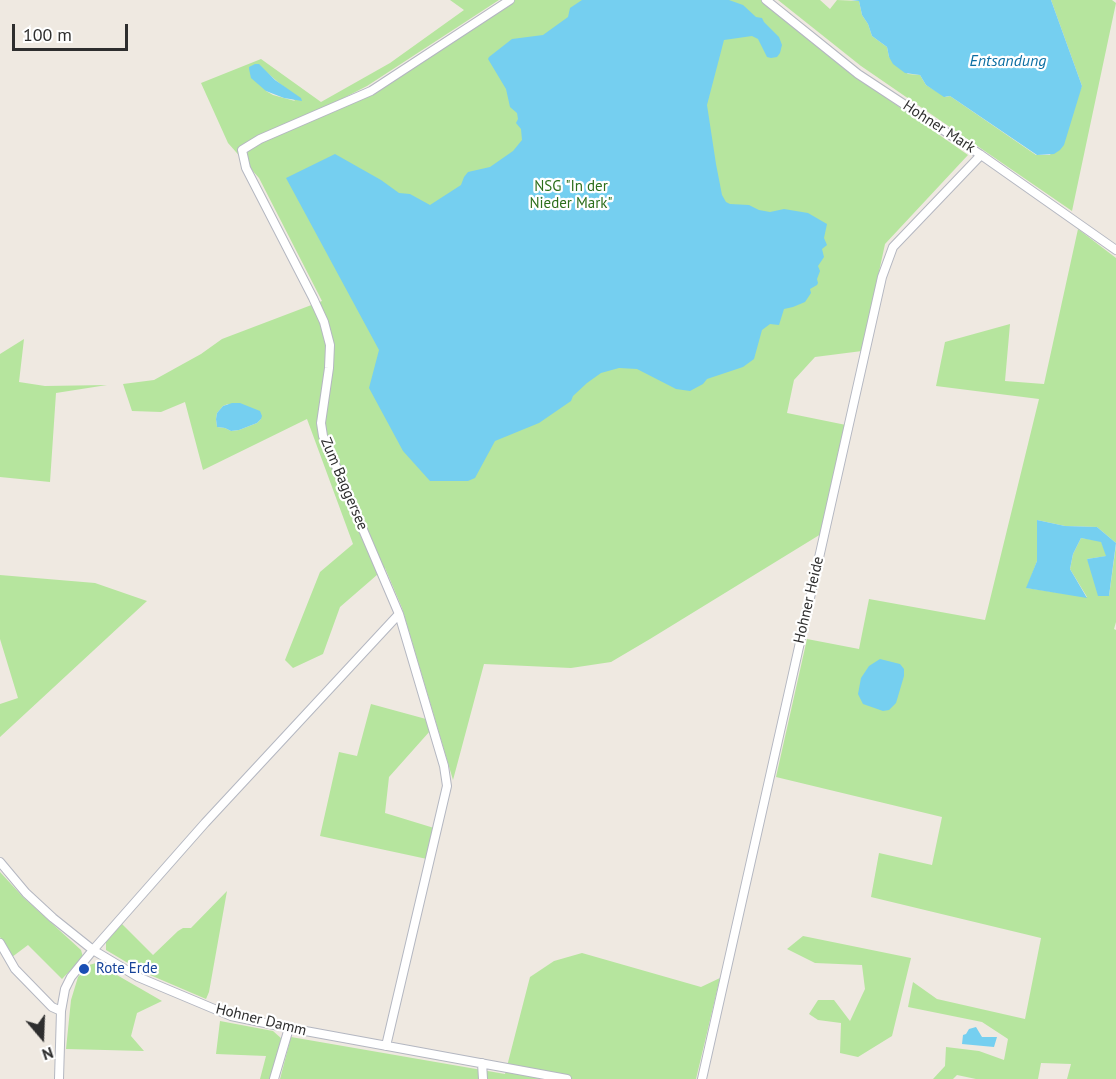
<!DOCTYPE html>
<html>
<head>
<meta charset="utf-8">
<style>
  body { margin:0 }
  #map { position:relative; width:1116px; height:1079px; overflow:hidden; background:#efe9e1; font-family:"PT Sans",sans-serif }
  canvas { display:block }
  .north { position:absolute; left:12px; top:1007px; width:60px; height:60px; -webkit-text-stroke:4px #fff; paint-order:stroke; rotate:161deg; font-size:16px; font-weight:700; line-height:24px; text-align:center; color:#2e2e2e }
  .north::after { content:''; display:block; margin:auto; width:21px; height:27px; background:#2e2e2e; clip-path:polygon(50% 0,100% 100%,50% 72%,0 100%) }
  .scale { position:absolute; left:12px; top:24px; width:116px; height:27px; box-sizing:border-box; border:3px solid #2e2e2e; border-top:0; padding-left:8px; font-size:18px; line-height:21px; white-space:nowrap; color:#2e2e2e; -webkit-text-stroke:4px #fff; paint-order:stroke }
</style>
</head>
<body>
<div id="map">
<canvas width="1116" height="1079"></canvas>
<div class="north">N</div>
<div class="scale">100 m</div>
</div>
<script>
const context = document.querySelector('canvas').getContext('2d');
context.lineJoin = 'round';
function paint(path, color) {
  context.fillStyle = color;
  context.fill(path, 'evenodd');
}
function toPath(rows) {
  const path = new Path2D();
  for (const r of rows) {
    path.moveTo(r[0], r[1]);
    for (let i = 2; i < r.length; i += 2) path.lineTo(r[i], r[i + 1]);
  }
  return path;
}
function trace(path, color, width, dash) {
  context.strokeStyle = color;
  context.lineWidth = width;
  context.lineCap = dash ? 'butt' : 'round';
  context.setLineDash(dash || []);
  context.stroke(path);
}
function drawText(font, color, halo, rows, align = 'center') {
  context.font = font + ' "PT Sans",sans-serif';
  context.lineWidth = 4.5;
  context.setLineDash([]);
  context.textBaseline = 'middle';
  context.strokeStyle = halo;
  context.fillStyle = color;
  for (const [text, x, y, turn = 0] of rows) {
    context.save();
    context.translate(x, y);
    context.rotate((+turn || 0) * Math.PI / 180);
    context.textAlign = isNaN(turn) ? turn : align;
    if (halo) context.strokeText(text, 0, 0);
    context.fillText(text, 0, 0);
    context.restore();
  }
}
const green = toPath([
  [450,0,499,0,367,86,326,107,334,112,372,92,494,11,514,0,762,0,862,81,968,155,885,244,862,351,815,357,794,380,787,413,846,425,821,534,650,639,611,662,571,668,484,664,453,780,402,608,385,568,340,607,323,654,293,668,285,660,320,572,353,544,307,419,203,470,185,402,161,412,132,411,123,384,154,380,201,354,222,339,322,301,259,178,228,143,201,83,261,59,321,102,390,63,464,10],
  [257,64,286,89,295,101,273,95,266,91],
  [228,404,261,419,257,423,239,430,231,431,225,428,217,427,216,419,217,413,223,406],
  [778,0,820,0,830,9,837,0,859,1,862,15,868,24,872,36,887,47,889,57,908,74,920,75,926,85,946,97,950,96,1036,155,1050,155,1082,86,1051,0,1112,0,1116,3,1072,211,861,66],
  [1078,229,1116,258,1116,543,1097,527,1065,526,1037,520,1037,561,1027,588,1087,597,1070,569,1073,554,1081,538,1101,541,1107,556,1087,559,1109,596,1116,545,1116,622,1114,629,1116,630,1116,1079,1067,1079,1071,1064,1041,1063,1038,1079,976,1079,957,1075,953,1079,933,1079,945,1066,946,1047,979,1051,1004,1060,1008,1039,982,1022,908,1007,913,982,937,999,1025,1019,1041,938,871,897,879,853,932,865,942,817,776,777,807,639,859,649,869,599,985,620,1039,399,936,386,945,342,1010,324,1005,381,1044,384],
  [24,339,19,382,45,386,107,385,56,393,50,482,0,477,0,354],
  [0,575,95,583,147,601,0,737,0,704,18,698,0,639],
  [371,704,426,719,430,731,389,777,385,813,434,828,427,859,320,836,339,752,357,756],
  [0,872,23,897,81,950,83,957,62,979,28,945,12,957,0,937],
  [227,891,209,992,206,999,143,972,106,950,106,942,122,924,153,955,178,931,183,928,191,928],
  [803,936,911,958,892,1036,858,1057,840,1053,841,1023,818,1020,809,1014,818,1000,834,1000,850,1021,865,989,862,965,815,963,787,949],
  [582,953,701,987,720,978,696,1079,280,1079,291,1037,505,1074,530,977,554,961],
  [96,963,162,1001,137,1013,131,1036,144,1051,66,1049,71,1000,78,977,89,965],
  [220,1021,273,1031,282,1039,270,1079,260,1079,266,1056,216,1054]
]);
const water = toPath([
  [582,0,729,0,743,5,756,17,762,18,764,22,779,37,782,45,780,53,777,57,771,58,767,57,758,39,752,36,724,40,707,105,716,164,722,195,726,202,730,204,749,205,759,210,770,212,784,209,808,213,827,224,824,238,827,245,822,249,824,257,818,266,820,271,817,279,818,283,817,285,810,289,811,293,805,302,793,307,784,309,779,325,770,324,762,330,754,359,743,367,707,379,703,384,690,391,676,389,637,369,619,368,601,373,587,383,573,396,571,401,539,423,495,441,475,478,468,481,430,481,403,451,369,388,379,350,286,178,335,154,381,180,399,193,410,194,430,205,461,185,464,177,468,172,490,167,513,151,522,140,521,129,516,123,518,119,517,113,510,107,506,89,488,59,489,57,512,39,543,35,568,17,570,8],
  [851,0,1051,0,1082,86,1064,145,1060,150,1054,154,1037,155,950,96,944,97,926,85,920,75,905,73,893,64,889,57,887,47,872,36,868,24,862,15,859,1],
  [255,64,259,64,275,80,301,98,302,101,284,98,266,91,251,78,249,69,249,67],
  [232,403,240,403,260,411,262,416,261,419,257,423,239,430,231,431,225,428,217,427,216,419,217,413,223,406],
  [1037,520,1065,526,1097,527,1116,543,1109,596,1098,596,1087,559,1106,556,1101,542,1081,538,1073,554,1070,569,1087,598,1026,588,1037,561],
  [880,659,900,664,904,669,904,676,896,703,889,710,883,711,863,704,858,694,861,678,869,666],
  [976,1027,982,1037,997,1037,994,1047,962,1044,963,1035,966,1034,969,1029]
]);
const minor = toPath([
  [766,0,858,74,981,155,1116,250],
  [0,862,26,893,53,918,93,950,138,977,231,1016,289,1028,567,1079],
  [0,943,15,969,52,1007,61,1011],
  [386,1046,447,786,444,766,399,614],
  [482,1063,483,1079],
  [59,1079,61,1011,65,989,71,977,93,950,205,823,399,614,323,436,321,423,329,368,330,345,324,322,313,298,246,168,242,150,260,139,371,91,510,0],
  [274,1079,289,1028],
  [702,1079,882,277,893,247,981,155]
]);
const markers = [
  [84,969,6,"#1a4fb4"]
];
const streetNames = [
  ["Hohner Mark",939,127,33],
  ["Zum Baggersee",344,484,67],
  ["Hohner Heide",809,600,-77],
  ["Hohner Damm",261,1020,14]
];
const parkNames = [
  ["NSG \"In der",571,187],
  ["Nieder Mark\"",571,204]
];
const transitNames = [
  ["Rote Erde",96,969]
];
const waterNames = [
  ["Entsandung",1008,61]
];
paint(green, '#b6e59e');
paint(water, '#75cff0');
trace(minor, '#b4b7c1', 10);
trace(minor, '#fff', 8);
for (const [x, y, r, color] of markers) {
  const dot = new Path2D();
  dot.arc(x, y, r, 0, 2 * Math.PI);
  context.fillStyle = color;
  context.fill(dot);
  trace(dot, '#fff', 2);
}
drawText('15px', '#2e2e2e', '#fff', streetNames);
drawText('15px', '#2c6e1b', '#fff', parkNames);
drawText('15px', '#164399', '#fff', transitNames, 'left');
drawText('italic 16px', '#0d6fa3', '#fff', waterNames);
</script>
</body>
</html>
